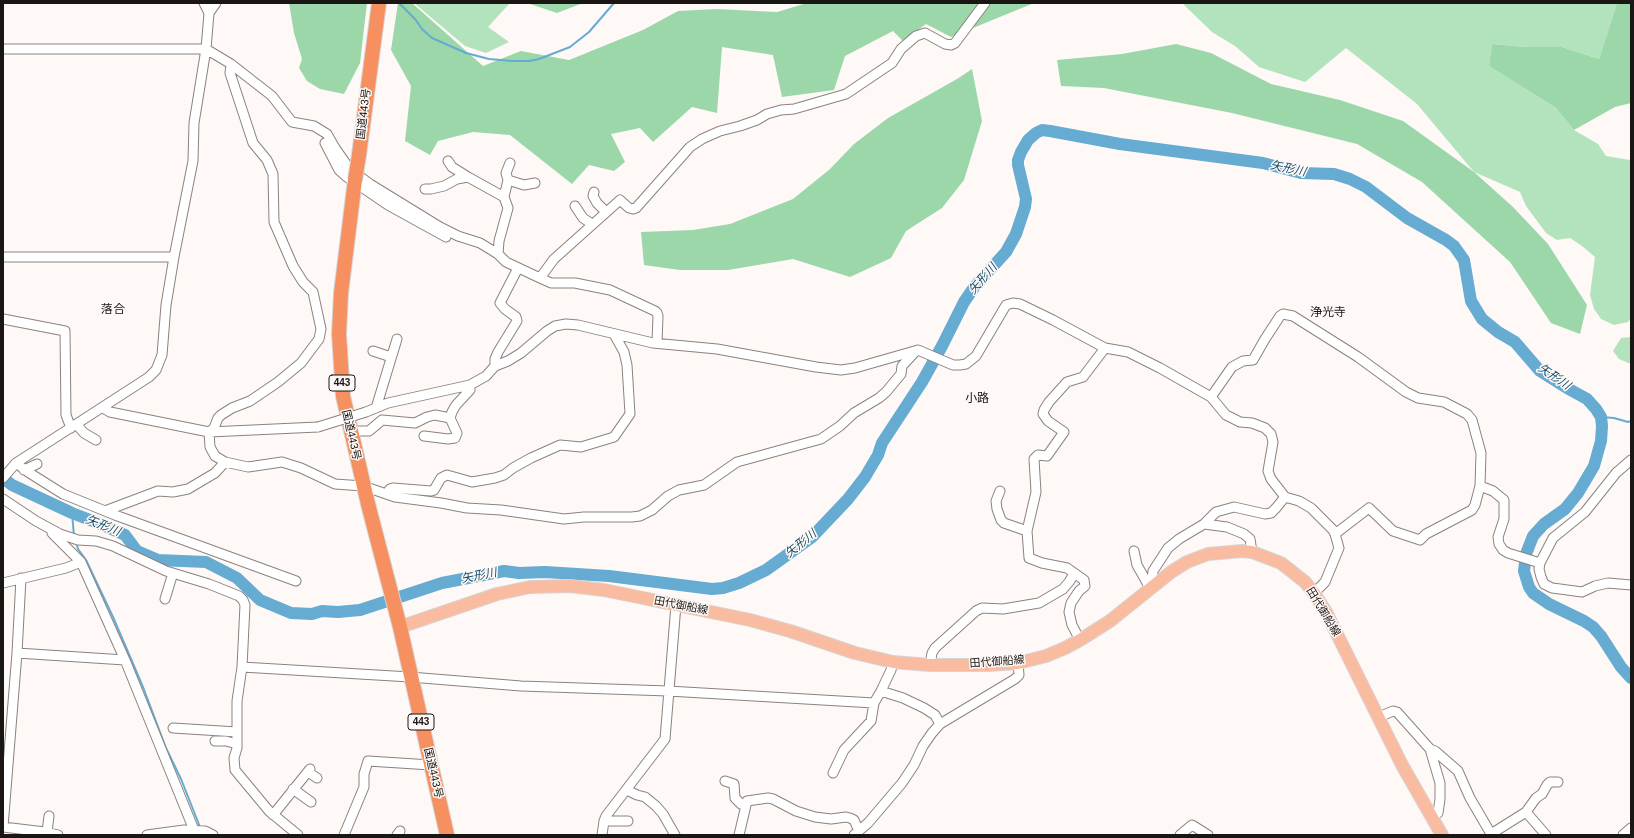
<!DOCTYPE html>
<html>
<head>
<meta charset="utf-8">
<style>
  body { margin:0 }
  #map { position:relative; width:1634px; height:838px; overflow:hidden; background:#fef9f7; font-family:Arial,sans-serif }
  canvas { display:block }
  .frame { position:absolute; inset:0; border:4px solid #1a1614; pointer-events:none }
</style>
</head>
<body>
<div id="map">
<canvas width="1634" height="838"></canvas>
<div class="frame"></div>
</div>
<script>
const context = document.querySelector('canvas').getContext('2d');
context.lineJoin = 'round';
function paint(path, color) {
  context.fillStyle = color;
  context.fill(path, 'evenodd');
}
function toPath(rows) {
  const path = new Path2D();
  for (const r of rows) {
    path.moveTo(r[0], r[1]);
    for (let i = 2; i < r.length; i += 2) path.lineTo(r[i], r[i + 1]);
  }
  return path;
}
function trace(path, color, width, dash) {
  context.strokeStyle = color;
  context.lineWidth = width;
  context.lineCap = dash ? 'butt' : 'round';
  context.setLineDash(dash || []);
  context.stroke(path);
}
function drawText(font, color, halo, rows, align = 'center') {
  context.font = font + ' Arial,"Noto Sans JP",sans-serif';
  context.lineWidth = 3;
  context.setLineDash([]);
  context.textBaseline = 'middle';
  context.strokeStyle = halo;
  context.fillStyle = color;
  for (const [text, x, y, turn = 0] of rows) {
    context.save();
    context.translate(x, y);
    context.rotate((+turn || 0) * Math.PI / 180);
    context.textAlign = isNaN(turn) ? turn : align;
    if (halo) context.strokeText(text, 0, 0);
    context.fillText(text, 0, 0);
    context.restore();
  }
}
const green = toPath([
  [414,3,510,3,488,27,509,42,486,53,465,46],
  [1182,3,1617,3,1599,59,1562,47,1526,47,1492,44,1489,66,1556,108,1574,130,1598,144,1606,156,1630,160,1631,163,1631,318,1628,322,1614,325,1601,319,1594,309,1590,295,1595,257,1582,246,1570,238,1557,240,1546,233,1526,206,1520,192,1474,172,1417,104,1346,48,1305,82,1259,67,1235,46,1212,32],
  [1631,337,1631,364,1619,359,1613,351,1621,338]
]);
const forest = toPath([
  [289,3,367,3,360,63,344,94,320,89,307,81,299,68,302,59,294,33],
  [398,3,412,3,483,66,521,51,569,60,643,30,678,11,717,9,777,12,807,3,1034,3,951,37,926,24,903,41,893,31,845,56,834,90,782,97,773,55,722,47,717,113,692,107,653,142,640,128,611,134,625,162,614,171,589,165,572,184,510,135,473,132,438,141,430,155,405,141,411,86,391,50],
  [527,3,583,3,557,13],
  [1617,3,1631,3,1631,103,1615,107,1574,130,1556,108,1489,66,1492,44,1526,47,1562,47,1599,59],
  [1176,44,1211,53,1271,84,1340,100,1403,121,1474,172,1513,207,1548,244,1587,305,1580,334,1551,323,1510,262,1422,182,1357,144,1232,113,1104,88,1061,86,1057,60,1122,54],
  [972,69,982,121,964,180,942,208,906,231,891,258,850,277,793,259,728,270,680,270,644,265,641,232,693,230,730,224,793,199,830,169,854,144,888,118,957,79]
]);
const stream = toPath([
  [399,3,415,19,422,29,432,38,466,53,489,59,512,61,529,61,539,59,570,47,589,32,614,3],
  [1601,417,1614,418,1628,422,1631,421],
  [72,513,74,536],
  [76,542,78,549,86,560,113,617,143,687,166,748,181,779,200,827]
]);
const river = toPath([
  [3,478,12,485,72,513,103,525,125,535,137,551,158,560,206,562,237,578,260,600,291,613,312,614,322,611,338,612,360,610,442,583,504,571,519,573,545,572,609,576,712,589,723,588,739,583,766,570,812,537,848,499,865,477,878,455,882,443,922,382,942,346,964,302,975,286,1006,252,1016,234,1025,207,1026,199,1018,165,1018,160,1021,152,1028,140,1036,133,1042,130,1050,131,1120,144,1263,163,1301,173,1334,174,1350,179,1366,187,1407,218,1446,240,1454,246,1464,260,1471,301,1482,319,1498,332,1515,342,1540,371,1567,388,1587,399,1596,409,1601,417,1602,426,1601,441,1594,466,1578,493,1565,509,1544,524,1533,536,1526,554,1524,571,1529,587,1533,593,1549,604,1584,621,1593,627,1601,636,1621,667,1631,678]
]);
const minor = toPath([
  [204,3,209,13],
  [3,49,206,49,231,64,272,96,292,122,314,126,327,134,335,148,349,168,370,184,440,227,458,236,480,243,498,254,506,262,540,278,554,259,620,200,629,208,633,209,636,208,690,147,702,139,720,131,740,126,757,120,767,114,781,110,794,109,846,94,892,63,901,49,916,36,925,33,945,44,951,45,955,43,985,3],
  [325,143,339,170,347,177,388,205,446,237],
  [448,161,452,167,468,177],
  [508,180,506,173,510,163],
  [425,189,431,189,444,186,457,179,468,177,504,197,508,208,499,241,498,254],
  [594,192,593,196,597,203,606,212],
  [504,197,508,180,524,185,535,183],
  [575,206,583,218,592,224],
  [3,257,174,257],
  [540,278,551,283,575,283,610,290,655,311,657,313,658,316,657,343],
  [3,319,65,331,66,415,71,428],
  [373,351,391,357],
  [495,366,495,359,498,352,517,321,516,317,505,309,500,303,518,268],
  [1211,397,1232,367,1243,361,1253,360,1265,339,1280,316,1283,314,1293,316,1358,357,1406,392,1418,398,1444,402,1467,414,1472,420,1481,453,1480,486,1475,505,1472,510,1426,534,1420,540,1393,531,1369,508,1335,534],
  [103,408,110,412,209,432,318,427],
  [376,408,397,339],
  [366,412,388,403,470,385,486,376,495,366,508,361,521,353,547,331,555,326,566,324,578,325,653,343,717,349,816,367,841,370,855,368,918,350,953,365,960,365,966,364,976,356,1006,305,1013,303,1020,304,1053,320,1105,348,1128,352,1160,368,1211,397,1226,415,1240,422,1252,423,1265,428,1271,434,1273,442,1268,471,1271,479,1285,497,1299,501,1311,508,1333,530,1335,534,1339,548,1325,582,1314,593],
  [77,425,84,433,96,440],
  [209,432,210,447,215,456,225,462,248,467,282,462,301,468,335,484,363,486,395,497,441,503,467,508,501,510,564,519,584,517,632,517,640,516,652,510,668,496,679,490,704,485,737,462,821,439,840,426,854,413,879,398,886,392,901,374,902,366,916,351],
  [209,432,214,428,218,418,221,415,232,408,250,401,278,382,301,363,319,339,321,329,313,292,303,282,293,266,274,222,273,174,267,160,253,143,230,73,231,64],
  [350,433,357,431,369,431,382,420,415,423,427,417,435,415,450,418],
  [424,436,448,439,455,438,457,433,450,418,452,412,456,405,470,390,470,385],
  [1631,460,1616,473,1585,512,1553,538,1540,563,1539,569,1541,577,1544,584,1552,588,1560,589,1582,592,1595,586,1608,583,1631,585],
  [16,463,28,472,63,494,115,515,296,581],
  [24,470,37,464],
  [3,478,16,463,149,377,156,370,162,355,166,305,174,257,193,161,194,123,206,49,209,13,216,3],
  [1480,486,1493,491,1504,500,1504,519,1498,537,1499,544,1503,550,1508,553,1540,563],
  [1000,491,996,501,997,509,1001,520,1004,523,1027,531],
  [386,494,390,489,393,488,431,491,434,490,441,478,447,475,472,482,495,478,504,475,513,468,531,458,560,445,581,447,614,437,630,414,627,365,624,352,614,334],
  [3,499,36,521,60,534,78,540,96,541,113,546,166,571,209,584,239,596,243,600,245,605,242,667,237,701,237,748,234,758,235,770,269,811,298,835],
  [105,511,158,491,173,492,188,489,215,473,225,462],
  [1204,524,1227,527,1244,534,1250,539,1252,552],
  [52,533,81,562,125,660,196,835],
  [1134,551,1137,565,1150,588],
  [3,583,66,568,81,562],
  [1155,584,1152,579,1153,571,1168,548,1179,539,1204,524,1216,512,1234,507,1265,514,1271,513,1276,508,1285,497],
  [165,599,173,573],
  [1080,640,1072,625,1069,612,1071,603,1079,591,1085,586,1084,580,1067,568,1042,563,1029,558,1027,531,1036,492,1034,459,1038,455,1047,456,1064,432,1048,421,1043,414,1044,410,1049,402,1067,382,1083,377,1105,348],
  [17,653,21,578],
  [930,665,932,653,935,648,976,611,982,608,1003,609,1039,603,1063,589,1069,582,1074,574],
  [242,667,410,677,521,686,668,691,874,703,881,691,891,670,893,662],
  [881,691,903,698,924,708,935,715,940,724],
  [1379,717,1393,711,1397,712,1430,749,1440,783,1440,799,1438,813,1431,817],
  [173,728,237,732],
  [215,741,226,741,237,744],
  [1430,749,1435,751,1458,771,1470,798,1491,834,1526,812,1546,835],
  [308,772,317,778],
  [833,773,844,750,871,721,874,703],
  [725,781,734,784,735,798,741,804,746,805],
  [293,789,311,802],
  [627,790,637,795,645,797,656,806,663,814,675,835],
  [1526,812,1536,798,1542,794,1547,785,1550,782,1558,782],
  [273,815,310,769],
  [604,821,628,821],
  [3,827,17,653,125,660],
  [3,827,45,832,58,835],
  [47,832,49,816],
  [147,835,184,830,205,831,213,835],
  [344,835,364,787,364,774,368,761,431,765],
  [397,835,400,831],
  [602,835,604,821,606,816,665,739,676,605],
  [739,835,747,801,768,798,773,799,796,811,815,817,831,819,846,817,850,818,854,820,859,831],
  [854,835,868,823,902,783,914,765,923,746,932,733,940,724,1015,679,1019,675,1018,663],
  [1180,835,1192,825,1208,835],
  [1623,835,1631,828]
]);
const major = toPath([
  [400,627,497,594,530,587,570,586,604,590,750,620,790,631,855,653,893,662,930,665,988,665,1018,663,1046,656,1065,648,1080,640,1110,621,1171,572,1187,562,1208,554,1242,551,1252,552,1281,563,1305,582,1314,593,1326,612,1402,765,1442,835]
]);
const highway = toPath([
  [359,155,379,3],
  [355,180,341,293,339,334,343,396,368,504,400,627,447,835]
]);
const minorBridge = toPath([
  [318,427,366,412]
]);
const highwayBridge = toPath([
  [355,180,359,155]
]);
const shields = [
  [342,383,26],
  [421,722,26]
];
const shieldNames = [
  ["443",342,383],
  ["443",421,722]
];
const streetNames = [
  ["国道443号",364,114,-83],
  ["国道443号",351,435,77],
  ["田代御船線",681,606,11],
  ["田代御船線",1323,612,59],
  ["田代御船線",997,662,-4],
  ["国道443号",433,773,77]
];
const waterNames = [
  ["矢形川",1288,169,12],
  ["矢形川",983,279,-49],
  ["矢形川",1554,377,34],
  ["矢形川",103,526,22],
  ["矢形川",801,544,-39],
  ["矢形川",479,576,-11]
];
const neighbourhoodNames = [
  ["落合",113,310],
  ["浄光寺",1328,313],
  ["小路",977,399]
];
paint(green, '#b3e3bc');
paint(forest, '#9bd7a8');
trace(stream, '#65abd2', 2);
trace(river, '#65abd2', 12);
trace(minor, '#8c827e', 11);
trace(major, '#d6d5d5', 14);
trace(highway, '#d6d5d5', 16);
trace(minor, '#fff', 9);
trace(major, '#fabca0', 12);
trace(highway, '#f69061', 14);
trace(minorBridge, '#8c827e', 11, []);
trace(highwayBridge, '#d6d5d5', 16, []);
trace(minorBridge, '#fff', 9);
trace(highwayBridge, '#f69061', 14);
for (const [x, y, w] of shields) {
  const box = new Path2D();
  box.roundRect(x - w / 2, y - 8, w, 16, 3);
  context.fillStyle = '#fef9f7';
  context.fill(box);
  trace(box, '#1a1614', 1);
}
drawText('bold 10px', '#1a1614', null, shieldNames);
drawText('11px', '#1a1614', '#fef9f7', streetNames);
drawText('italic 12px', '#154d68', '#fef9f7', waterNames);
drawText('12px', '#1a1614', '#fef9f7', neighbourhoodNames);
</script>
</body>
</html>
